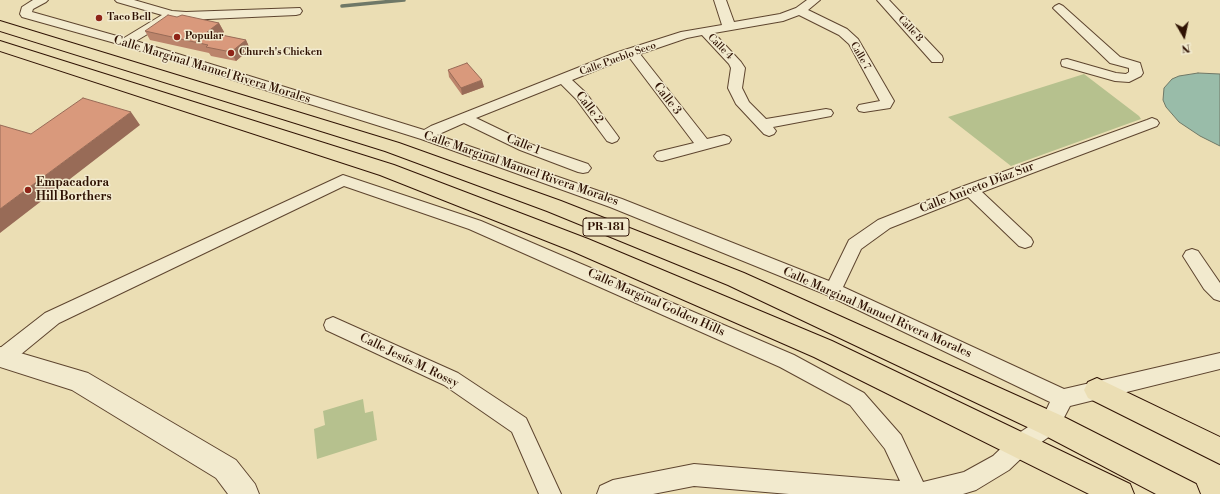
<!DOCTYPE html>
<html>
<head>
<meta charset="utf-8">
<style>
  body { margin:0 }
  #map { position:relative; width:1220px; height:494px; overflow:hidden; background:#ebdeb4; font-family:"Libre Bodoni",serif }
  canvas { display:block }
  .north { position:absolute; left:1164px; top:16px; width:40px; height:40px; -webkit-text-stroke:3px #f2eace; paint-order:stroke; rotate:171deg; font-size:11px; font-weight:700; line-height:16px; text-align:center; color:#2f1203 }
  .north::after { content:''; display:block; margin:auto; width:14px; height:18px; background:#2f1203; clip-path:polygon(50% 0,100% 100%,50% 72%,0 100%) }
</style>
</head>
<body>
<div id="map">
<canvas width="1220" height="494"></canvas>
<div class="north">N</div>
</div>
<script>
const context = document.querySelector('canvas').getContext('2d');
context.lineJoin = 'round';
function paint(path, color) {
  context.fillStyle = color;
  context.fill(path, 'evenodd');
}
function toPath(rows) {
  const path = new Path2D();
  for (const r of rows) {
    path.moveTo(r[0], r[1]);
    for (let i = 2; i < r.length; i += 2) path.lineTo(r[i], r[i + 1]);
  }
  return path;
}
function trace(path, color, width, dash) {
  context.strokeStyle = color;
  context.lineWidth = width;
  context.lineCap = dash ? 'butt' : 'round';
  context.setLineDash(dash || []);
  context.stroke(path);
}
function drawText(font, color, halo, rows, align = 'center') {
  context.font = font + ' "Libre Bodoni",serif';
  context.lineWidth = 3;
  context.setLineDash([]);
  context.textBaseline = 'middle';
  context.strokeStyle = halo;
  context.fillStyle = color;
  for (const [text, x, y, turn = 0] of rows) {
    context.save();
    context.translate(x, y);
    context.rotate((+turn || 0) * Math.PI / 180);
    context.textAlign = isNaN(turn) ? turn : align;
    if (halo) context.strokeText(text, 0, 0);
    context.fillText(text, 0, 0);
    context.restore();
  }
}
const green = toPath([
  [1084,74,1139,116,1141,119,1011,166,948,117],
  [363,399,365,413,373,411,377,440,317,459,314,429,325,425,323,411]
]);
const water = toPath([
  [1198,73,1220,74,1220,146,1200,136,1179,122,1166,107,1163,100,1164,88,1172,79,1179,76,1198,73]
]);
const stream = toPath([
  [342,6,404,0]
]);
const minor = toPath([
  [33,0,48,0,46,2,33,9,32,12,124,38,162,15,117,2,115,0,134,0,172,11,186,12,300,8,302,11,300,14,296,15,186,20,171,17,169,21,136,41,424,130,431,126,615,53,681,32,722,25,714,0,726,0,734,22,780,14,796,8,807,0,820,0,808,10,847,29,858,39,894,101,890,108,864,112,859,111,857,108,859,105,880,101,849,44,839,35,799,15,783,21,714,33,741,62,745,68,742,88,749,102,766,119,826,109,831,110,833,113,831,116,773,127,776,131,774,134,769,136,764,134,736,104,728,88,731,68,729,64,702,35,687,38,640,54,707,139,724,135,729,137,731,140,729,143,662,161,657,160,654,156,657,152,694,143,629,57,572,80,586,93,617,135,619,138,617,141,612,143,607,141,576,99,561,84,476,118,530,144,588,164,591,168,588,172,583,173,578,172,520,150,464,123,437,135,622,199,829,281,849,240,878,220,964,186,1147,120,1152,118,1157,120,1159,123,1157,126,982,192,1031,238,1033,242,1031,246,1025,248,1019,246,968,197,890,228,861,249,843,287,1064,389,1220,353,1220,369,1070,406,1057,431,1029,451,1009,470,976,490,963,494,789,494,694,486,653,494,597,494,600,486,613,480,694,464,900,481,885,449,850,405,780,367,469,229,344,186,59,323,9,364,2,366,0,366,0,348,45,313,343,175,481,221,794,355,864,393,901,435,923,482,964,472,993,456,1013,437,1043,417,1050,402,827,295,610,207,421,139,122,45,22,17,20,14,22,7,33,0],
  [877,0,889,0,942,56,943,59,942,62,932,62,877,0],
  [1059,4,1063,6,1120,57,1140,63,1143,73,1141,76,1129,82,1115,81,1062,66,1061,63,1062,60,1067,59,1116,73,1126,74,1129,72,1129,68,1110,63,1055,10,1053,8,1055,6,1059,4],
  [1192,249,1198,251,1220,283,1220,301,1214,299,1204,289,1183,256,1186,251,1192,249],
  [333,317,458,373,526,418,561,494,539,494,512,432,444,385,326,330,324,325,326,320,333,317]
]);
const tertiary = toPath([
  [0,347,88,373,236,460,255,484,259,494,228,494,216,478,72,390,0,367,0,347]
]);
const primary = toPath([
  [0,21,399,143,561,201,744,273,1060,415,1196,484,1200,494,1156,494,1040,433,728,285,547,211,385,151,0,31,0,21],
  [0,41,394,165,588,239,832,341,1130,484,1134,494,1089,494,814,357,572,251,380,175,0,51,0,41],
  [1097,378,1220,437,1220,464,1088,398,1084,390,1088,382,1097,378]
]);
const wall = toPath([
  [177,17,219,23,224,32,220,35,246,40,250,49,236,61,211,56,209,53,150,40,145,31],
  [448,70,484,87,462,95,449,77]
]);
const shadedWall = toPath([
  [219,23,224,32,211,41,207,32],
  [246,40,250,49,236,61,231,52],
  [482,80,484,87,462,95,461,88],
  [131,112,140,125,0,233,0,209]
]);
const building = toPath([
  [168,15,177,17,182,15,219,23,207,32,246,40,231,52,206,47,208,45,145,31,168,15],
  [467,63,482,80,461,88,448,70,467,63],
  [83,98,131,112,0,209,0,125,31,134,83,98]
]);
const markers = [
  [99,18,4,"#8f2418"],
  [177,37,4,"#8f2418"],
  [231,53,4,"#8f2418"],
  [28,190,4,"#8f2418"]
];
const farPoinames = [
  ["Taco Bell",107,18],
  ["Popular",185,37],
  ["Church's Chicken",239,53]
];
const farStreetnames = [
  ["Calle 8",910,29,47],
  ["Calle 4",720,47,46],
  ["Calle 7",860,56,60],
  ["Calle Pueblo Seco",618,59,-20]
];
const shields = [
  [606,227,46]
];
const shieldNames = [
  ["PR-181",606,227]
];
const streetNames = [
  ["Calle Marginal Manuel Rivera Morales",212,70,17],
  ["Calle 3",667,99,52],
  ["Calle 2",589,108,52],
  ["Calle 1",523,145,22],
  ["Calle Marginal Manuel Rivera Morales",521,169,19],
  ["Calle Aniceto Díaz Sur",977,188,-21],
  ["Calle Marginal Golden Hills",656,303,24],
  ["Calle Marginal Manuel Rivera Morales",877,313,24],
  ["Calle Jesús M. Rossy",409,361,26]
];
const poiNames = [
  ["Empacadora",36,183],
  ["Hill Borthers",36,197]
];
paint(green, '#b6c18e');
paint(water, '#99bca9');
trace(water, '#6f7867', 1);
trace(stream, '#6f7867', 3.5);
trace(minor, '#5e452f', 2);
trace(tertiary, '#5e452f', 2);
trace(primary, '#2f1203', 2);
paint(minor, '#f2eace');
paint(tertiary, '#f2eace');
paint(primary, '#ebdeb4');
paint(wall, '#bb846b');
paint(shadedWall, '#986b57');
paint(building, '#d9997c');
trace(building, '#986b57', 1);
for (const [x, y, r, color] of markers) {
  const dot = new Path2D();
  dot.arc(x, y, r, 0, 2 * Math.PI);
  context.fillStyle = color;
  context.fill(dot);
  trace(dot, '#f2eace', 1.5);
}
drawText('bold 10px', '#2f1203', '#f2eace', farPoinames, 'left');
drawText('10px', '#2f1203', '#f2eace', farStreetnames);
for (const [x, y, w] of shields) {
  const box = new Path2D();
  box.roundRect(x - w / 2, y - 9, w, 18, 3);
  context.fillStyle = '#f2eace';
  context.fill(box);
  trace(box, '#2f1203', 1);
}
drawText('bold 11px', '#2f1203', null, shieldNames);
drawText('12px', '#2f1203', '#f2eace', streetNames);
drawText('bold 12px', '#2f1203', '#f2eace', poiNames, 'left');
</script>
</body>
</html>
